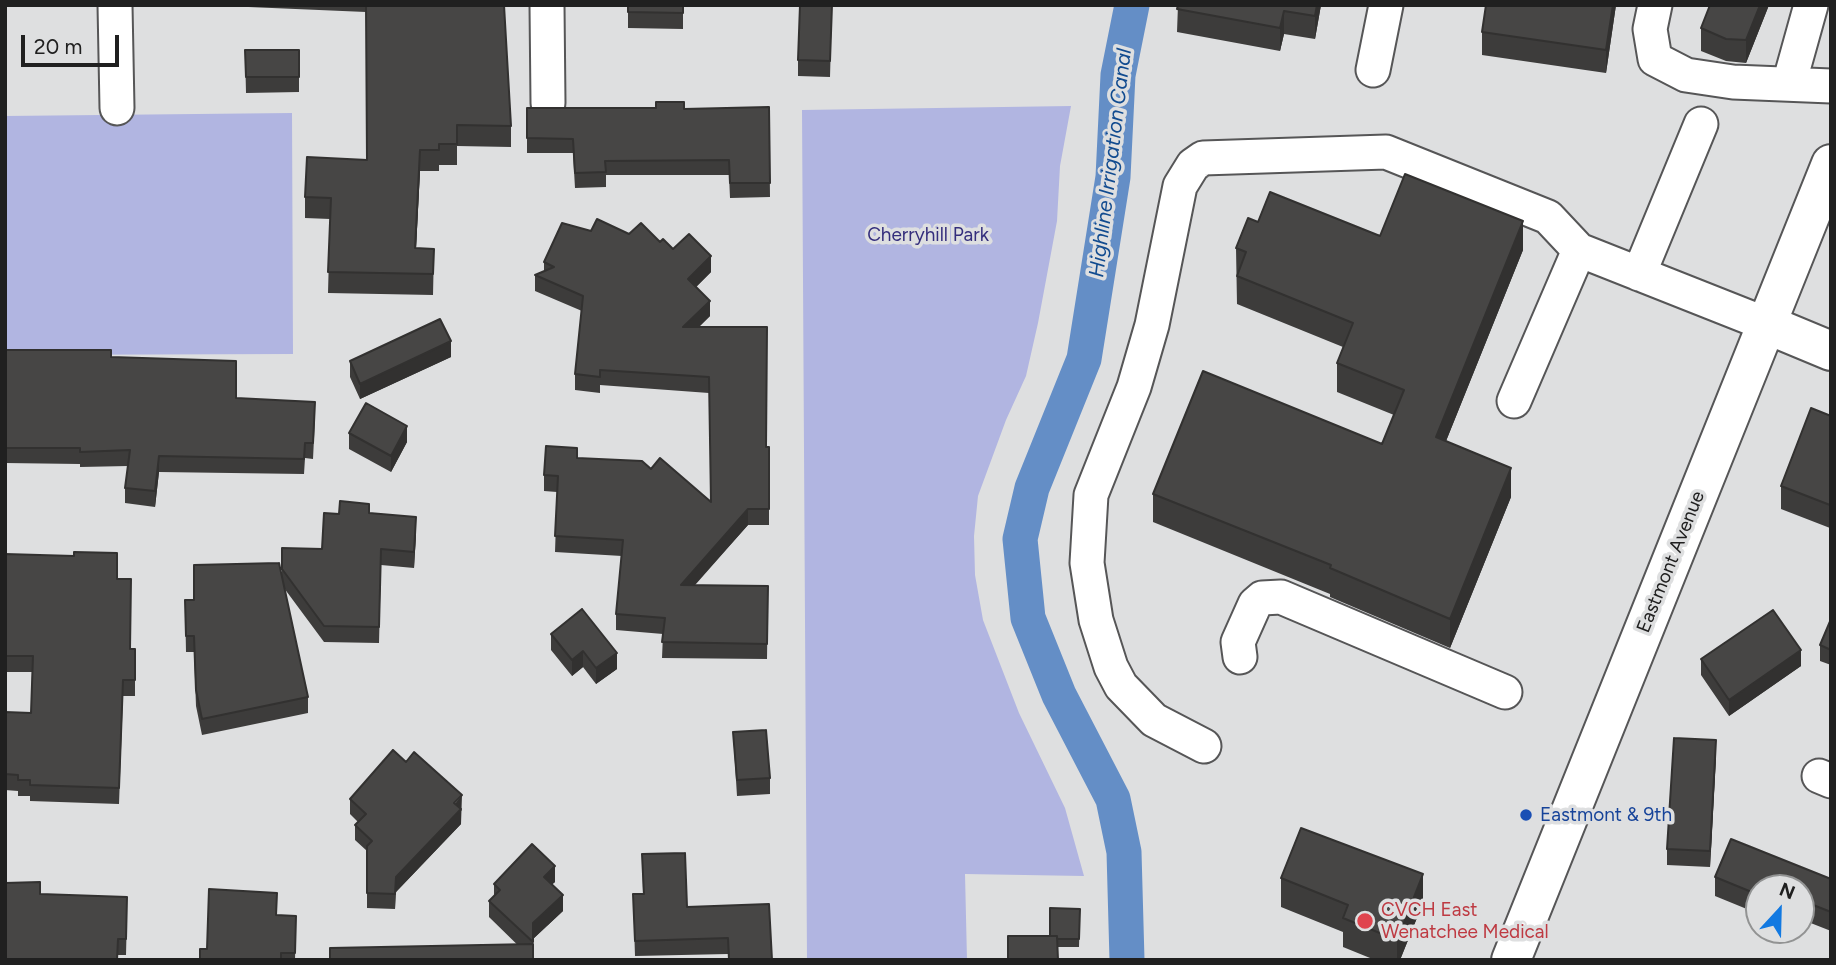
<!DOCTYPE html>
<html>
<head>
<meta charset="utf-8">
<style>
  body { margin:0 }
  #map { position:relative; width:1836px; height:965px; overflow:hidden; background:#dedfe0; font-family:Figtree,sans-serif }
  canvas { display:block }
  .frame { position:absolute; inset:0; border:7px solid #202020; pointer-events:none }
  .north { position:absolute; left:1745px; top:874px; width:70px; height:70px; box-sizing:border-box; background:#dedfe0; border:2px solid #929393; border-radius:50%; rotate:22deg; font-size:19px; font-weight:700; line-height:28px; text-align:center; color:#202020 }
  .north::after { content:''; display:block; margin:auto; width:24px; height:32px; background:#1279e1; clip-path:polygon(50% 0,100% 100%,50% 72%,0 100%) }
  .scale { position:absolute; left:21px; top:35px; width:98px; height:32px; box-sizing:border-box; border:4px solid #202020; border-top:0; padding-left:9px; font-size:21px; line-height:24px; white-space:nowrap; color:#202020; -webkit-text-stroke:5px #dedfe0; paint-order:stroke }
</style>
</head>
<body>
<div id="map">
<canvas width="1836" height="965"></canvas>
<div class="frame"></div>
<div class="north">N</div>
<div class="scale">20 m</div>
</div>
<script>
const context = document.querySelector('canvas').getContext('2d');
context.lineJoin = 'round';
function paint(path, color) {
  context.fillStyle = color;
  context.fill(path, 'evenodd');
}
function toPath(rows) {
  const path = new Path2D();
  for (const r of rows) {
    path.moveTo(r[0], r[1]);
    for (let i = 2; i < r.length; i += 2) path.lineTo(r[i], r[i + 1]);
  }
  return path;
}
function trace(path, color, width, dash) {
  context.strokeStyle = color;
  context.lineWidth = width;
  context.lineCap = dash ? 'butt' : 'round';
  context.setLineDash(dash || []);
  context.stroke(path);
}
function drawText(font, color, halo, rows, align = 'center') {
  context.font = font + ' Figtree,sans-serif';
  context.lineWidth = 7;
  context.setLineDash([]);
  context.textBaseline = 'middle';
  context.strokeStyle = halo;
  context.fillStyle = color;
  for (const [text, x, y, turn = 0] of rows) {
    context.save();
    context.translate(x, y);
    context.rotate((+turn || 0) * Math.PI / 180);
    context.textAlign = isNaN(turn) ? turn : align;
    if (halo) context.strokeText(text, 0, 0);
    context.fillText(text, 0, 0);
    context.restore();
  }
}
const green = toPath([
  [1071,106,1060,166,1057,221,1038,323,1026,376,1006,420,978,496,974,536,975,575,983,620,1019,713,1065,808,1084,876,965,874,967,960,807,960,802,110],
  [292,113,293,354,5,355,5,116]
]);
const canal = toPath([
  [1127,960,1124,852,1113,799,1059,695,1028,618,1020,539,1032,488,1084,359,1113,177,1118,75,1132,5]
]);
const minor = toPath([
  [115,5,117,108],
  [547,5,548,103],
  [1655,5,1650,29,1655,59,1686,75,1733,82,1831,86],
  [1373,70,1386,5],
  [1789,84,1811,5],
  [1639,274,1701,124],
  [1514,401,1579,250],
  [1240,657,1238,642,1255,604,1262,598,1281,597,1505,692],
  [1204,746,1154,720,1121,686,1111,667,1096,620,1087,563,1091,495,1134,387,1152,325,1180,186,1193,165,1203,158,1386,152,1548,217,1579,250,1766,324],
  [1819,776,1831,781]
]);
const major = toPath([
  [1766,324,1831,351],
  [1511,960,1831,164]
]);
const wall = toPath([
  [225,5,504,5,511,126,511,147,457,146,457,165,439,165,439,171,420,171,416,248,434,249,433,295,328,293,330,219,305,218,305,197,367,160,366,12,225,6],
  [628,5,683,5,683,29,628,28],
  [832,5,830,77,798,76,798,60],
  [1178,5,1321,5,1315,39,1284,34,1280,51,1177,32],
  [1616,5,1606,73,1482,55,1482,32],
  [1769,5,1746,63,1726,61,1701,51,1701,28],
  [245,50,299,50,299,92,246,93],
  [769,107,770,197,730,198,729,175,606,175,606,187,575,188,573,153,527,153,527,108,684,109],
  [1258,222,1523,250,1446,441,1511,497,1450,648,1330,597,1330,594,1153,522,1153,494,1382,444,1394,415,1337,392,1337,363,1343,347,1237,304,1236,248],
  [591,231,629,234,660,242,711,272,696,287,710,316,699,327,766,447,769,447,769,525,748,525,694,585,768,586,767,659,662,658,663,634,616,630,616,614,622,556,555,552,557,492,544,491,544,475,577,458,651,469,711,502,709,393,600,385,600,393,575,390,575,374,582,311,535,291,535,275,544,271,544,262],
  [5,350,111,357,236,398,315,418,313,459,305,458,304,474,159,472,155,507,125,503,125,488,128,466,80,467,80,464,5,463],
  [451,357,360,399,350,377,350,361],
  [1831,416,1830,528,1781,509,1781,486],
  [349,433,407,442,391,472,349,449],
  [369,513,416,533,414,568,381,565,379,643,324,642,284,588,308,697,308,713,202,735,196,706,194,652,186,652,185,600,194,600,282,578,282,548,322,549,339,514],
  [5,554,117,579,131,649,135,649,135,696,123,696,119,804,30,801,30,796,18,796,18,791,5,790,5,712,31,713,32,672,5,672],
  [1831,619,1831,665,1820,661,1820,645],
  [551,634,617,669,596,684,583,667,572,676,551,650],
  [1701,659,1801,666,1729,716,1701,675],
  [733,732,770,778,770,794,737,796],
  [1716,756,1710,867,1667,865,1667,849],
  [350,799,462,810,461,811,461,824,396,892,395,909,367,908,367,851,355,840,355,825,358,822,350,814],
  [642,854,687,907,772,960,729,960,728,954,635,956,633,894,643,894],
  [1715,877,1831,879,1831,931,1803,920,1801,888,1759,888,1759,914,1715,896],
  [1281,878,1423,903,1400,960,1375,960,1343,947,1343,932,1281,907],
  [555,882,552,884,563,911,533,939,533,960,489,917,489,901,494,896,494,884],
  [40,894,127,913,126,955,118,955],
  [1080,909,1079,947,1057,947,1050,936],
  [276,915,296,916,295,960,200,960,207,949]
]);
const shadedWall = toPath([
  [1317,5,1321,5,1315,39,1315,16],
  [1613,5,1616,5,1606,73,1606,50],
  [1760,5,1769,5,1746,63,1746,40],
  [1284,11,1284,34,1280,51,1280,28],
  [420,150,420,171,415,269,415,248],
  [1523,221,1523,250,1436,466,1436,437],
  [711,256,711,272,688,295,688,279],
  [710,301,710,316,683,342,683,327],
  [451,341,451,357,360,399,360,384],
  [407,426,407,442,391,472,391,456],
  [159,456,159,472,155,507,155,491],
  [1511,468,1511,497,1450,648,1450,619],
  [1831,503,1831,526,1830,528,1830,505],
  [748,509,748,525,681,601,681,585],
  [416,517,416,533,414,568,414,552],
  [1801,650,1801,666,1729,716,1729,700],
  [583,651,583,667,572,676,572,660],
  [617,653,617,669,596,684,596,668],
  [1716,740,1716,756,1710,867,1710,851],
  [462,795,461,824,396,892,395,909,396,877],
  [555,866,555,882,544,892,544,877],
  [1423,874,1423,903,1400,960,1397,960,1397,940],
  [563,895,563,911,533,939,533,923],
  [1803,901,1803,920,1801,924,1801,905]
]);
const building = toPath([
  [366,5,504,5,511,126,457,125,457,144,439,144,439,150,420,150,415,248,434,249,433,274,328,272,331,198,305,197,307,157,367,160,366,5],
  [628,5,683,5,683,13,628,12,628,5],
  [800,5,832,5,830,61,798,60,800,5],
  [1178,5,1317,5,1315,16,1284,11,1280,28,1177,9,1178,5],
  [1486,5,1613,5,1606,50,1482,32,1486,5],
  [1710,5,1760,5,1746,40,1726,39,1701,28,1710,5],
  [245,50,299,50,299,77,246,77,245,50],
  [656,102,684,102,684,109,769,107,770,183,730,183,729,160,605,161,606,172,575,173,573,139,527,138,527,108,656,108,656,102],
  [1405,174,1523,221,1436,437,1511,468,1450,619,1330,568,1331,565,1153,494,1203,371,1382,444,1404,390,1337,363,1353,323,1237,276,1246,252,1236,248,1248,218,1258,222,1270,192,1380,236,1405,174],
  [597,219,629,234,641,223,660,242,663,239,673,249,689,234,711,256,688,279,710,301,683,327,767,327,766,447,769,447,769,509,748,509,681,585,768,586,767,644,662,642,665,618,616,614,623,540,555,536,558,476,544,475,546,446,577,448,577,458,642,461,651,469,660,458,711,502,709,377,600,370,600,377,575,374,583,296,535,275,554,267,544,262,562,223,591,231,597,219],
  [440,319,451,341,360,384,350,361,440,319],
  [5,350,111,350,111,357,236,361,236,398,315,402,313,443,305,443,304,459,159,456,155,491,125,488,130,450,80,452,80,448,5,448,5,350],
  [366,403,407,426,391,456,349,433,366,403],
  [1811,408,1831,416,1831,503,1830,505,1781,486,1811,408],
  [340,501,369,504,369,513,416,517,414,552,381,549,379,627,324,626,282,569,282,548,322,549,324,513,339,514,340,501],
  [74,552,117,553,117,579,131,579,130,649,135,649,135,680,123,680,119,788,30,785,30,780,18,780,18,775,5,774,5,712,31,713,33,656,5,656,5,554,74,556,74,552],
  [279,563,308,697,202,719,196,690,194,636,186,636,185,600,194,600,194,565,279,563],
  [582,609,617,653,596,668,583,651,572,660,551,634,582,609],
  [1773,610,1801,650,1729,700,1701,659,1773,610],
  [1831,619,1831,650,1820,645,1831,619],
  [766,730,770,778,737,780,733,732,766,730],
  [1674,738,1716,740,1710,851,1667,849,1674,738],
  [393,750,406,762,414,752,462,795,454,803,461,809,396,877,395,894,367,893,367,846,372,841,355,825,366,814,350,799,393,750],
  [1301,828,1423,874,1397,940,1343,918,1348,905,1281,878,1301,828],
  [1731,839,1831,879,1831,912,1803,901,1801,905,1801,888,1759,888,1759,895,1715,877,1731,839],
  [532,844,555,866,544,877,563,895,533,923,533,942,489,901,500,890,494,884,532,844],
  [685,853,687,907,769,904,772,960,729,960,728,938,635,941,633,894,644,894,642,854,685,853],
  [40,882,40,894,127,897,126,939,118,939,117,960,5,960,5,883,40,882],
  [209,889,277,893,276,915,296,916,295,953,281,953,281,960,200,960,200,949,207,949,209,889],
  [1050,908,1080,909,1079,939,1057,939,1057,936,1050,936,1050,908],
  [1008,936,1057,936,1058,960,1008,960,1008,936],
  [533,944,533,960,330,960,330,948,533,944]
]);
const markers = [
  [1526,815,7,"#1a4fb4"],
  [1365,921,9,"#e0444e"]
];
const parkNames = [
  ["Cherryhill Park",928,235]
];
const streetNames = [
  ["Eastmont Avenue",1671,562,-68]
];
const transitNames = [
  ["Eastmont & 9th",1540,815]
];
const healthNames = [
  ["CVCH East",1381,910],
  ["Wenatchee Medical",1381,932]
];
const waterNames = [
  ["Highline Irrigation Canal",1111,163,-83]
];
paint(green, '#b1b5e1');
trace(canal, '#648ec6', 35);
trace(minor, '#565657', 37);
trace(major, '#565657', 42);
trace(minor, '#fff', 33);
trace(major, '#fff', 38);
paint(wall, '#3d3c3b');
paint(shadedWall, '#323130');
paint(building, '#474645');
trace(building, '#323130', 2);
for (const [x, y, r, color] of markers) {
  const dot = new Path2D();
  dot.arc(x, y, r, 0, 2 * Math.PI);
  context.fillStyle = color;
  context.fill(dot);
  trace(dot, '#dedfe0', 2.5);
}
drawText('19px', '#342e7c', '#dedfe0', parkNames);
drawText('19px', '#202020', '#dedfe0', streetNames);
drawText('19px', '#164399', '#dedfe0', transitNames, 'left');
drawText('19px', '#be3a42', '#dedfe0', healthNames, 'left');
drawText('italic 21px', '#114b8f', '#dedfe0', waterNames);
</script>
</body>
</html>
